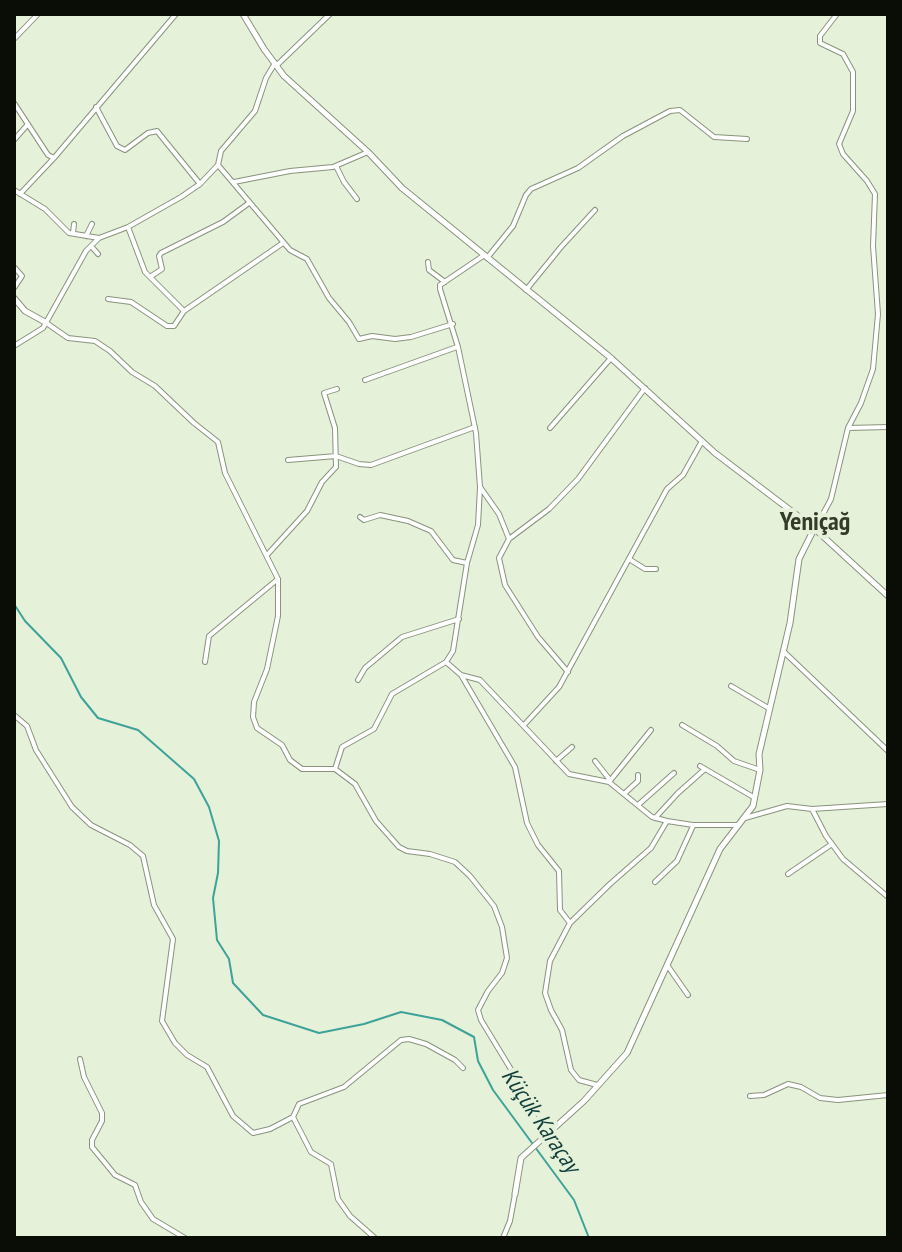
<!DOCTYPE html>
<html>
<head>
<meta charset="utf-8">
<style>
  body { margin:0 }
  #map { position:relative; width:902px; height:1252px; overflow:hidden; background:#e6f1d9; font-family:"PT Sans Narrow",sans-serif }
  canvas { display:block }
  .frame { position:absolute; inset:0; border:16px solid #090d06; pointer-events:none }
</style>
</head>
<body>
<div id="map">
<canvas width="902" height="1252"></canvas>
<div class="frame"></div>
</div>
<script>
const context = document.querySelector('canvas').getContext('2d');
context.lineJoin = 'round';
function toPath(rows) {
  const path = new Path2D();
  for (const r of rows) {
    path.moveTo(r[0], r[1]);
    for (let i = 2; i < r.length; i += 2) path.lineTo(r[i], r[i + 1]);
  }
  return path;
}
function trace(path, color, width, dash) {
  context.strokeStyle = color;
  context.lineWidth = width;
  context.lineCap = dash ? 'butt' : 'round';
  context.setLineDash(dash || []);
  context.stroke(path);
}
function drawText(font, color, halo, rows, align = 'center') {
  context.font = font + ' "PT Sans Narrow",sans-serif';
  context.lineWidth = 8;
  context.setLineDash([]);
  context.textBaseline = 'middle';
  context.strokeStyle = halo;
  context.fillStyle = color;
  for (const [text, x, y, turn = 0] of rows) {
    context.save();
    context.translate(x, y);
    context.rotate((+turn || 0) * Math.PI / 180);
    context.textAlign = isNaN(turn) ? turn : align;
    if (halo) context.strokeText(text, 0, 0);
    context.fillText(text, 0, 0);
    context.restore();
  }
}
const stream = toPath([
  [14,604,25,621,61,658,81,697,98,718,138,730,194,779,209,807,219,841,218,873,213,898,217,940,229,959,233,983,263,1015,319,1033,364,1024,401,1012,442,1020,474,1037,478,1061,493,1090,574,1200,589,1238]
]);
const minor = toPath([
  [14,39,38,14],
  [276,66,330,14],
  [14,103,48,155,54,158,176,14],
  [96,107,117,146,125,150,148,133,157,131,200,184],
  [14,140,28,124],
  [218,165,290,250,307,259,329,298,349,322,359,339,372,336,395,339,411,337,453,324],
  [336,166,344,182,357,199],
  [234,182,290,171,333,167,368,152],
  [14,190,45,209,69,233,99,238],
  [20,194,54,158],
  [128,227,145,272,184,311],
  [73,233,74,224],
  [86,236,92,224],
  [91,246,98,254],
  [483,256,440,285,440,289,458,347,476,433,480,487,499,514,509,539],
  [487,258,513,226,526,195,531,189,578,168,623,136,670,111,680,110,714,137,747,139],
  [428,262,429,270,445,282],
  [14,267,22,276,14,288],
  [150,277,162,269,159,256,161,253,223,222,249,203],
  [526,290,561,247,595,210],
  [108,299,131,302,167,326,174,326,184,311,283,243],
  [45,322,68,338,95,341,110,351,132,372,155,386,194,423,218,442,225,473,278,579,278,616,267,669,254,702,253,717,257,728,282,745,290,760,302,769,335,769,355,784,376,821,399,847,407,851,430,854,455,862,470,876,494,906,502,927,507,958,502,973,488,991,478,1010,481,1020,549,1132],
  [14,346,43,328,86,251,99,238,128,227,181,197,200,184,218,165,221,151,255,111,266,78,275,63],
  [365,380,457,347],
  [550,428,611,358],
  [848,428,888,427],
  [288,460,336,456,359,464,371,465,475,427],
  [360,517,364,520,380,515,408,521,431,531,453,560,467,563],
  [815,529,831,499,848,428,861,403,873,369,878,314,873,246,875,194,867,181,843,154,839,144,853,111,853,72,843,54,820,43,820,36,837,14],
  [267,555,307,511,322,482,336,467,335,428,324,393,337,389],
  [629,559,645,569,656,569],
  [783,651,888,751],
  [205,662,209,636,278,579],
  [446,662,461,675,480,680,569,774,609,782,652,817,667,821,693,825,738,825],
  [568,672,538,637,505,585,499,558,509,539,549,509,578,479,645,388],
  [461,675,515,767,527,823,538,845,559,871,560,910,570,923],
  [358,680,365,668,402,637,459,619],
  [731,686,770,709],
  [14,715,27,726,36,750,72,807,91,825,130,845,143,856,154,905,173,939,162,1021,175,1043,187,1055,207,1067,233,1116,253,1133,270,1129,293,1117],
  [524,725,559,687,667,489,683,475,702,441],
  [682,725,717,746,734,761,760,770],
  [556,761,572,747],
  [595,761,610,780],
  [700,766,755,798],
  [335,769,342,747,374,729,392,694,446,662,453,651,467,563,478,525,480,487],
  [609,782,651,730],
  [624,794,638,781,638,775],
  [638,805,674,773],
  [812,809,826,836,843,859,888,897],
  [655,818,678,793,705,769],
  [745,818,787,806,812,809,888,804],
  [788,874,832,844],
  [655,882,677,861,693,826],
  [667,965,688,995],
  [80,1059,84,1077,102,1113,102,1121,92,1140,92,1147,115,1175,135,1185,141,1202,153,1219,185,1238],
  [597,1085,579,1080,571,1070,562,1030,551,1010,545,993,550,961,570,923,610,884,651,848,667,821],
  [750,1096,764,1095,788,1084,801,1087,820,1098,838,1100,888,1095],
  [375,1238,350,1216,338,1199,331,1164,311,1152,293,1117,299,1104,344,1087,401,1040,409,1039,426,1044,455,1060,463,1068],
  [503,1238,510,1221,515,1194]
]);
const tertiary = toPath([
  [243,14,264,49,284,76,368,152,402,188,611,358,715,453,815,529,888,596],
  [14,298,25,311,45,322],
  [515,1194,521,1158,584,1101,627,1053,720,849,753,806,760,770,759,754,790,623,799,559,814,529]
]);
const waterNames = [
  ["Küçük Karaçay",540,1121,56]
];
const quarterNames = [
  ["Yeniçağ",815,523]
];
trace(stream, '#3da299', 2);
trace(minor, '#89937d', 6);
trace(tertiary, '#89937d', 7);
trace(minor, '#fff', 4);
trace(tertiary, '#fff', 5);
drawText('italic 24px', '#113f3b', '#e6f1d9', waterNames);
drawText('bold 26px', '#343c29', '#e6f1d9', quarterNames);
</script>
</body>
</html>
